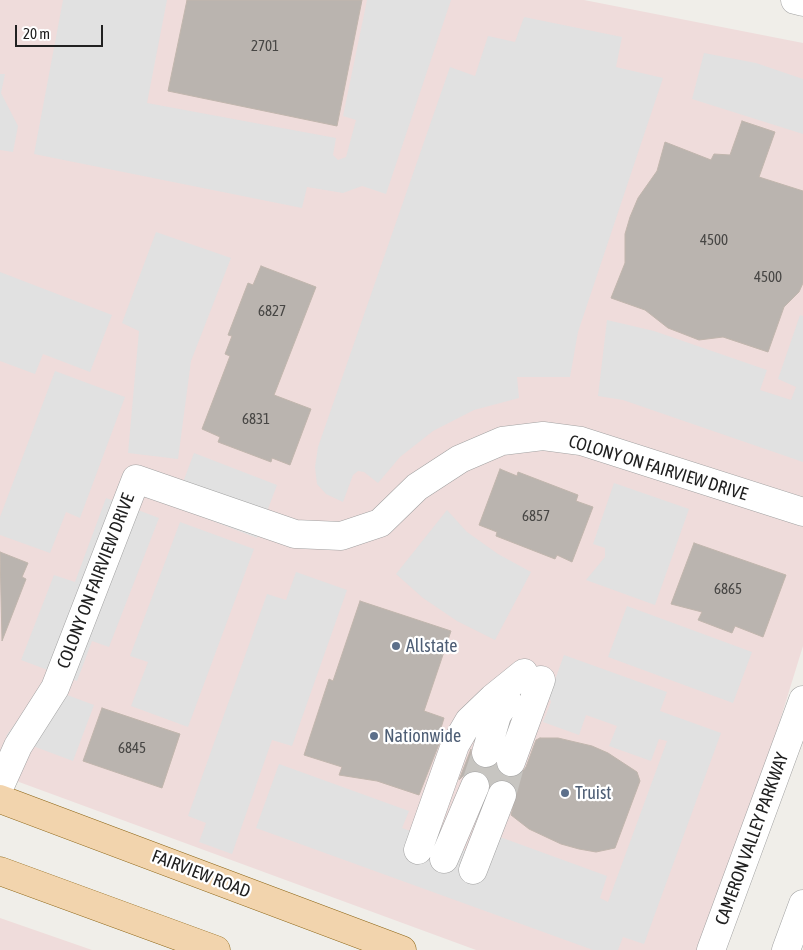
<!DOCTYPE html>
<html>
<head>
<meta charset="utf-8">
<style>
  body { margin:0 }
  #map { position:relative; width:803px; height:950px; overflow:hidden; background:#f0eee9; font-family:"Asap Condensed",sans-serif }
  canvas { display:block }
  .scale { position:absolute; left:15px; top:25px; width:88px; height:22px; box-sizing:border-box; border:2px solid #212121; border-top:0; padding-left:6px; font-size:15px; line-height:18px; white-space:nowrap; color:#212121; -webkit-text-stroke:4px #fff; paint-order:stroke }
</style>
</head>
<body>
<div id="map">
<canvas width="803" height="950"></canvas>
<div class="scale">20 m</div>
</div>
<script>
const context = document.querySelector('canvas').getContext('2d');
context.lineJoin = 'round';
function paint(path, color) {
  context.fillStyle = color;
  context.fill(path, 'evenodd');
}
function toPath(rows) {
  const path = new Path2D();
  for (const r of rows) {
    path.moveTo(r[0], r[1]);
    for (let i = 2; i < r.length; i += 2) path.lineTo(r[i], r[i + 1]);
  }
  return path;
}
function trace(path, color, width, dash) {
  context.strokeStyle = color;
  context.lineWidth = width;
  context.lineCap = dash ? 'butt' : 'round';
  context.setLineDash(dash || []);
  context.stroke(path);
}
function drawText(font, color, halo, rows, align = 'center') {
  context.font = font + ' "Asap Condensed",sans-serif';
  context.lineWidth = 4.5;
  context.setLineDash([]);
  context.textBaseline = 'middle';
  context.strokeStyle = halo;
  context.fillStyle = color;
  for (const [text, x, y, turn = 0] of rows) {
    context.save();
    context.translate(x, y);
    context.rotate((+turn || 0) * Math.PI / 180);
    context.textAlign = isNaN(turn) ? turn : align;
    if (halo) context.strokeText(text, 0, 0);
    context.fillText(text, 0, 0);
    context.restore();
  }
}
const commercial = toPath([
  [0,0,584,0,803,43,803,646,765,769,699,950,476,950,0,775],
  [0,918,92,950,0,950]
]);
const parking = toPath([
  [63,0,167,0,147,103,336,138,333,155,338,160,346,157,356,120,343,116,367,0,451,0,386,194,362,186,343,193,307,187,302,208,34,154],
  [524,17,622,37,616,67,663,78,578,332,570,377,517,377,519,398,474,410,433,431,400,457,378,483,364,472,358,471,353,475,343,502,326,494,317,484,315,467,318,447,450,67,475,76,488,36,515,42],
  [704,53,756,63,803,79,803,134,692,99],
  [0,74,5,74,1,93,18,126,13,152,0,150],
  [156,232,231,258,191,361,178,459,128,453,139,331,122,323],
  [0,272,112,315,90,372,43,354,35,374,0,361],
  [800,315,803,316,803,462,623,400,598,396,607,320,654,331,767,370,760,390,791,400,796,387,778,379],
  [55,371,125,397,80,518,66,512,50,553,0,535,0,517],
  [194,453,277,485,257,538,174,506],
  [614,483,689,509,655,605,586,580,605,557,605,548,593,544],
  [106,498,159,518,109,647,92,641,77,681,21,660,54,575,75,582],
  [447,510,467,532,498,554,531,572,495,640,457,621,423,598,396,574],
  [180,522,254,549,188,727,131,706,148,662,130,656],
  [296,572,347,590,292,746,272,740,232,854,199,842,206,823,188,816,267,594,286,600],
  [627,606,752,652,733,703,608,657],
  [564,655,667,692,660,711,721,733,644,944,623,937,618,950,593,950,256,828,279,764,409,811,402,828,491,860,500,837,607,876,600,898,608,902,667,741,659,739,651,761,609,746,617,726,586,715,579,735,543,722,551,702,549,696],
  [43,686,94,705,73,761,6,736]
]);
const building = toPath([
  [187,0,362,0,337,126,168,91,187,0],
  [742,121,775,132,759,177,803,191,803,283,799,292,784,307,768,352,723,337,699,340,668,328,645,310,611,298,625,263,625,234,630,217,638,198,657,171,665,142,711,160,714,154,730,155,742,121],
  [261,266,316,287,274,395,311,409,290,465,272,458,271,462,218,442,220,437,202,429,230,356,225,354,232,336,228,335,248,283,253,285,261,266],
  [500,469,517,476,518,472,578,495,576,501,593,507,572,562,557,555,555,559,496,536,497,532,479,525,500,469],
  [694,543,786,575,763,637,735,626,732,633,698,620,702,612,671,604,694,543],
  [0,552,28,563,22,577,26,579,2,641,0,552],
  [360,601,451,631,424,711,444,718,438,738,441,739,419,795,377,781,339,775,342,767,304,755,329,679,333,681,360,601],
  [102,708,180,734,162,788,83,761,102,708],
  [540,738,558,738,592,746,608,753,637,772,640,781,615,848,596,852,579,849,561,844,529,829,511,815,517,793,514,786,508,781,499,780,490,785,487,776,482,772,474,770,466,773,459,780,471,749,471,757,474,763,481,768,489,768,496,765,499,772,505,776,513,777,521,774,526,767,536,740,540,738]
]);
const minorTunnel = toPath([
  [475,786,486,753],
  [502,795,511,762]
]);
const minor = toPath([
  [795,0,803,2],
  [486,716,493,698,524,673],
  [486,753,497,715,507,700],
  [511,762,541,680],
  [0,786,18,746,55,688,136,479,295,534,341,536,380,523,417,487,460,459,502,441,543,436,581,441,803,512],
  [418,850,455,745,469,721,493,698],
  [444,859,475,786],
  [473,870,502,795],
  [711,950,803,700],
  [786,950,803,904]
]);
const major = toPath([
  [0,799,402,950],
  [0,871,216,950]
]);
const markers = [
  [396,646,5,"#5c6f8a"],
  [374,736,5,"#5c6f8a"],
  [565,793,5,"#5c6f8a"]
];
const numberNames = [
  ["2701",265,46],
  ["4500",714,240],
  ["4500",768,277],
  ["6827",272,311],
  ["6831",256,419],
  ["6857",536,516],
  ["6865",728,589],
  ["6845",132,748]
];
const streetNames = [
  ["COLONY ON FAIRVIEW DRIVE",658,468,17],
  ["COLONY ON FAIRVIEW DRIVE",96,581,-69],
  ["CAMERON VALLEY PARKWAY",752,839,-70],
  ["FAIRVIEW ROAD",201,874,21]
];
const serviceNames = [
  ["Allstate",406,646],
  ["Nationwide",384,736],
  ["Truist",575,793]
];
paint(commercial, '#efdcdb');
paint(parking, '#e1e1e1');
paint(building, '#bab4af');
trace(building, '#c1b6ad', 1);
trace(minorTunnel, '#c7c5c1', 28, [28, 14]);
trace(minor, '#a2a2a2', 29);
trace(major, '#8c6413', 29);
trace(minor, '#fff', 28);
trace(major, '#f2d4ad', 28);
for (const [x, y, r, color] of markers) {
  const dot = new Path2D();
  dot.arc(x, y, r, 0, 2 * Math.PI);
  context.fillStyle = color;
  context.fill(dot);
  trace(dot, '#fff', 2);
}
drawText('15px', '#474644', null, numberNames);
drawText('18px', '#212121', '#fff', streetNames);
drawText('18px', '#4e5e75', '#fff', serviceNames, 'left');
</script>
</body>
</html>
